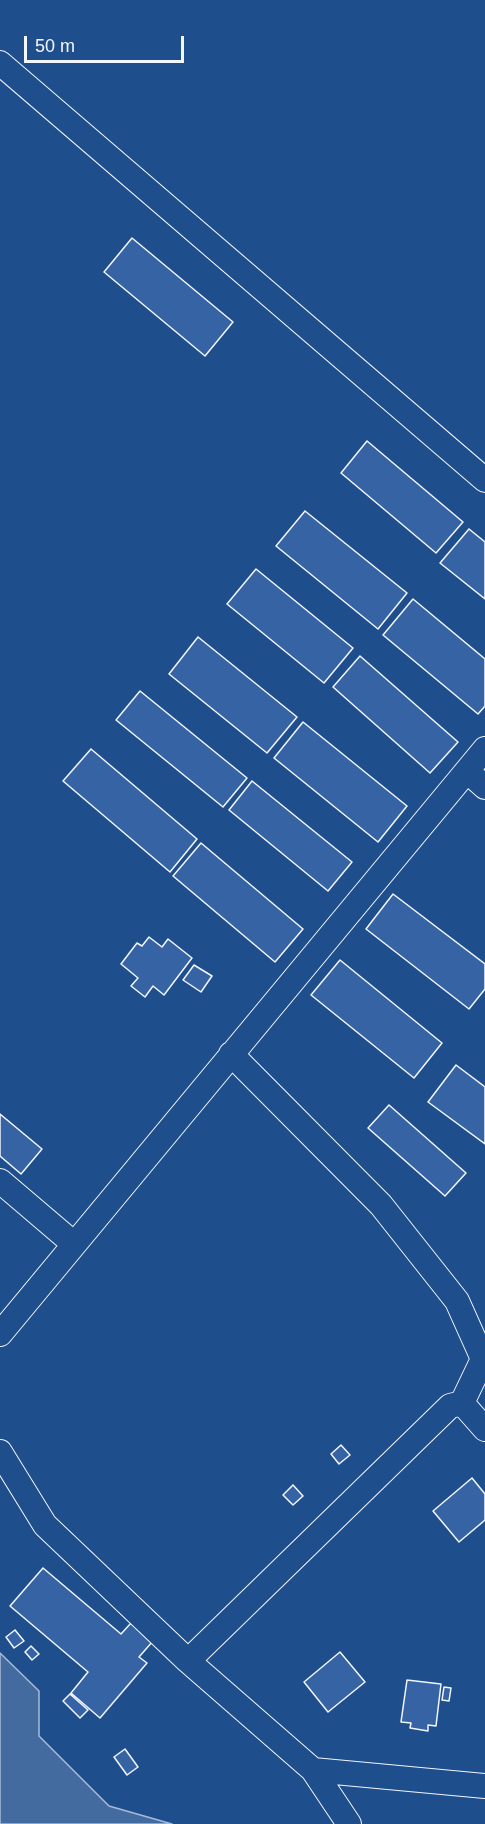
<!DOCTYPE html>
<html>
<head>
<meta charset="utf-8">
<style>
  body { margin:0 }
  #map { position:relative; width:485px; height:1824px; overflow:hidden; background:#1f4e8c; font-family:Arial,sans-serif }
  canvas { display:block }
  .scale { position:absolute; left:24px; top:36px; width:160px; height:27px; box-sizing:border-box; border:3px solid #f2f6ff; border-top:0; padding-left:8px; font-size:18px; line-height:21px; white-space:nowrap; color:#f2f6ff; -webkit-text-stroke:4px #1f4e8c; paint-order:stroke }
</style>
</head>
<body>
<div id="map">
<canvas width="485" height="1824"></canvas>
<div class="scale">50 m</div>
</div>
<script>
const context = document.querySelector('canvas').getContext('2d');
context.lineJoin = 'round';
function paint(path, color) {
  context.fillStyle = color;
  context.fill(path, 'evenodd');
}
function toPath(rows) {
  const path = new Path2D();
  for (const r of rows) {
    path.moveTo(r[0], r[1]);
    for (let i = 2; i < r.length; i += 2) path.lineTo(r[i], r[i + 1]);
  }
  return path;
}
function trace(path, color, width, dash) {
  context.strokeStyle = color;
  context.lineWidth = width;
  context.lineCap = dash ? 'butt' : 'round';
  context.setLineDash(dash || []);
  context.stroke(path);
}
const water = toPath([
  [0,1653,39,1691,39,1736,109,1806,172,1824,0,1824,0,1653]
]);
const building = toPath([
  [132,238,233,322,205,356,104,272,132,238],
  [367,441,463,522,436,553,341,473,367,441],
  [305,511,407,593,378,629,276,546,305,511],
  [469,529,485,542,485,599,440,563,469,529],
  [256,569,353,648,324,683,227,604,256,569],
  [413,599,485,659,485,706,478,714,383,635,413,599],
  [198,637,297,717,267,753,169,674,198,637],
  [360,656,458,742,430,773,333,687,360,656],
  [140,691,247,778,223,807,116,720,140,691],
  [303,722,407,806,378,842,274,758,303,722],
  [91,749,197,839,170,872,63,781,91,749],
  [252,781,352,862,328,891,229,810,252,781],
  [201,843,303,929,275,962,173,876,201,843],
  [393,894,485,964,485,989,469,1009,366,929,393,894],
  [149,937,162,947,168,939,192,958,164,995,153,986,145,997,131,986,138,978,121,964,137,943,142,946,149,937],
  [340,960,442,1043,414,1078,311,995,340,960],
  [194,965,212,976,201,992,183,980,194,965],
  [456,1065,485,1087,485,1144,428,1102,456,1065],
  [389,1105,466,1173,445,1196,368,1128,389,1105],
  [0,1114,42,1149,21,1174,0,1156,0,1114],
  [341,1445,350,1455,339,1464,331,1454,341,1445],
  [472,1478,485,1494,485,1520,459,1542,433,1511,472,1478],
  [293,1485,303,1496,293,1505,283,1495,293,1485],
  [43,1568,121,1634,131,1623,153,1641,139,1657,147,1663,100,1718,71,1693,88,1672,10,1606,43,1568],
  [15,1630,24,1641,14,1648,6,1637,15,1630],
  [31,1646,39,1654,32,1660,25,1652,31,1646],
  [340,1652,365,1682,328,1712,304,1682,340,1652],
  [407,1680,441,1684,436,1726,428,1725,428,1731,410,1728,411,1723,401,1722,407,1680],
  [444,1687,451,1688,449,1701,442,1700,444,1687],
  [70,1694,88,1710,80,1718,63,1701,70,1694],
  [125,1749,138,1767,127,1775,114,1757,125,1749]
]);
const minor = toPath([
  [0,63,485,480],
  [467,771,485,787],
  [231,1054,381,1205,457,1301,483,1359,462,1403],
  [0,1181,74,1244],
  [0,1334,485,749],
  [0,1452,45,1525,188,1661,313,1770,349,1824],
  [188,1661,450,1406,462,1403,485,1429],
  [313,1770,485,1786]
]);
paint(water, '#446ba0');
trace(water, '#a8bbd7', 1.5);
paint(building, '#3563a3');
trace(building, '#f2f6ff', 1.5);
trace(minor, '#f2f6ff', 26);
trace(minor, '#1f4e8c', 24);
</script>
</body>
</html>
